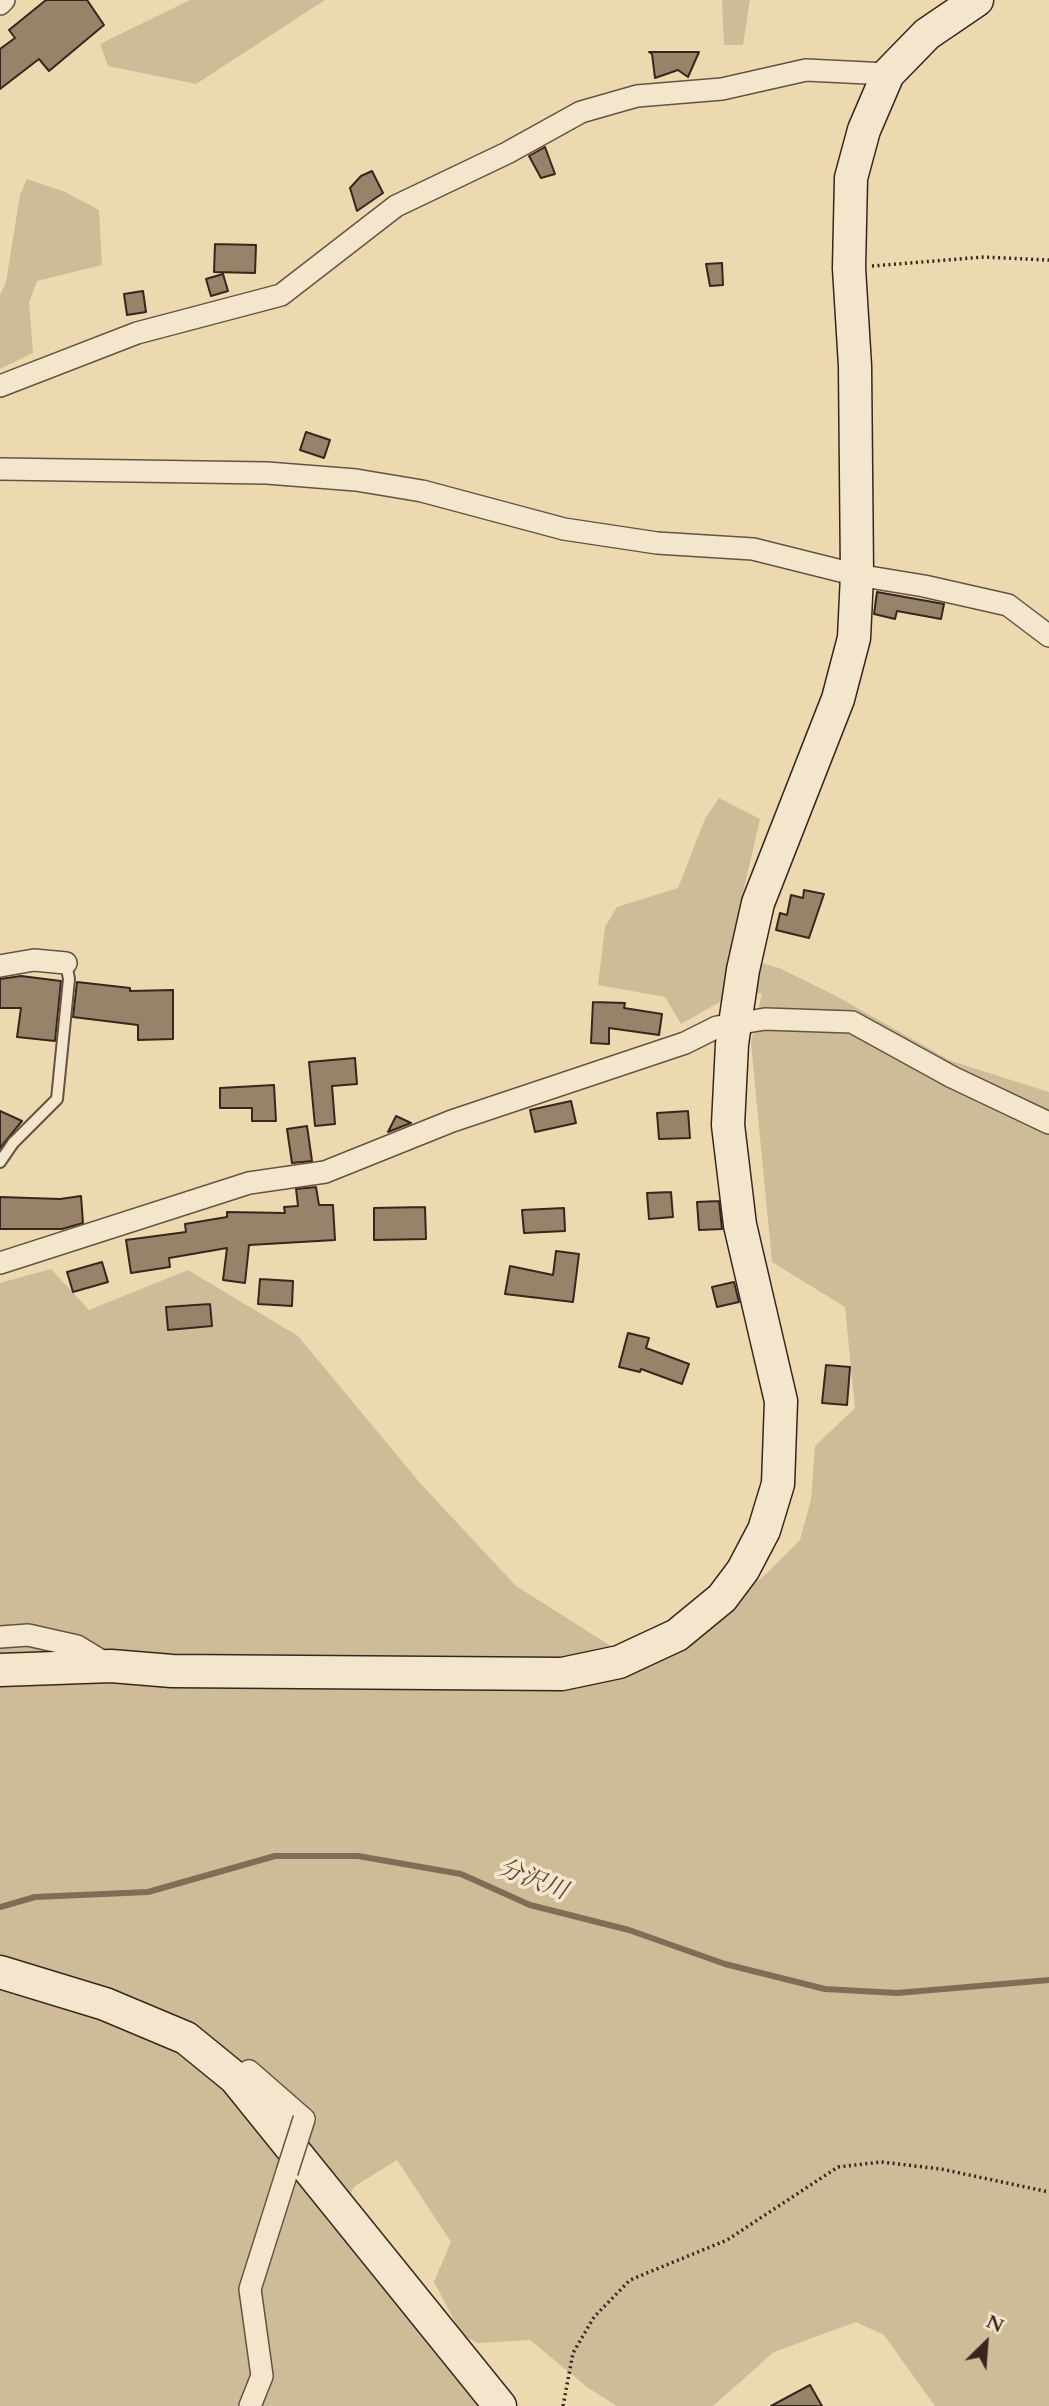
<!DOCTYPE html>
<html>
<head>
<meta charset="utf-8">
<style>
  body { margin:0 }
  #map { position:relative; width:1049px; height:2406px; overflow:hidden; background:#edd9b0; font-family:Cardo,serif }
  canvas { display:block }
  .north { position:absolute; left:951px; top:2308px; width:70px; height:70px; -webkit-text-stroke:5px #f3e6cc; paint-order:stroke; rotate:25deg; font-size:19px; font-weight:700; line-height:28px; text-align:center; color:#37261e }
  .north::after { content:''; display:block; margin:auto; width:24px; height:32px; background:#37261e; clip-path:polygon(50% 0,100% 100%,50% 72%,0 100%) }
</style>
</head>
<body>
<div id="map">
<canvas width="1049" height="2406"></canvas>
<div class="north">N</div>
</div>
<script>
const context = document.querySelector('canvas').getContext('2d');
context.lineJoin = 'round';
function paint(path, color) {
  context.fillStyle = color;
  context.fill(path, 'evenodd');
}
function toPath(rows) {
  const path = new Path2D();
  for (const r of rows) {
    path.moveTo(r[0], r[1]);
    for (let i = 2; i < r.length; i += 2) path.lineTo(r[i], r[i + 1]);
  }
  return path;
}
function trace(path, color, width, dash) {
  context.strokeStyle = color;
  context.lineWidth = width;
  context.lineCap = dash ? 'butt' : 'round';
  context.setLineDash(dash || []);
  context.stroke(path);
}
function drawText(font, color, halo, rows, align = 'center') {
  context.font = font + ' Cardo,"Noto Serif JP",serif';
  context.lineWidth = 7;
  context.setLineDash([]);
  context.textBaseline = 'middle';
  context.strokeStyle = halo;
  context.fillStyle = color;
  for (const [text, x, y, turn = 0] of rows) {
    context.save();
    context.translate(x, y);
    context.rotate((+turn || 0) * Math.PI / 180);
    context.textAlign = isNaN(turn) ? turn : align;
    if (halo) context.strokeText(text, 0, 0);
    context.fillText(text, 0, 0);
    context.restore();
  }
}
const green = toPath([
  [190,0,325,0,196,84,108,66,100,44],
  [722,0,750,0,743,45,724,45],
  [27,179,65,192,99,210,102,265,37,281,29,302,33,353,0,369,0,295,6,282,20,195],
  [719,798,760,819,729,954,779,968,836,996,951,1061,1049,1092,1049,2406,935,2406,884,2335,856,2322,774,2352,713,2406,617,2406,587,2387,530,2340,478,2343,462,2335,434,2282,451,2242,397,2160,355,2186,332,2223,484,2406,0,2406,0,1283,51,1269,89,1310,188,1270,298,1336,420,1483,516,1586,614,1648,645,1660,763,1577,800,1540,811,1500,815,1446,855,1408,845,1307,772,1262,751,1043,762,993,723,1000,681,1024,665,997,598,985,605,927,617,907,678,888,705,819]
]);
const stream = toPath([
  [0,1907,35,1897,148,1892,275,1856,358,1856,461,1874,530,1905,629,1930,725,1964,825,1989,897,1993,1049,1980]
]);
const building = toPath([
  [46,0,87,0,104,25,49,71,39,59,0,89,0,49,15,38,9,30,46,0],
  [649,52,699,52,688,77,678,70,655,78,652,54,649,52],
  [545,147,555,174,541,178,529,156,545,147],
  [372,171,383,193,357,211,350,188,361,176,372,171],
  [215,244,256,245,255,273,214,272,215,244],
  [722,263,723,285,710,286,706,264,722,263],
  [223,274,228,291,211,296,206,279,223,274],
  [143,291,146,312,127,315,124,294,143,291],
  [306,432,330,440,324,458,300,450,306,432],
  [877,592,944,604,941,619,897,611,895,619,874,614,877,592],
  [804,890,824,894,809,938,776,930,780,913,787,915,791,895,803,898,804,890],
  [21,976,61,981,55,1041,17,1037,21,1008,0,1008,0,979,21,976],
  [77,982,130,988,130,991,173,990,173,1039,138,1040,138,1025,73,1017,77,982],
  [593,1002,625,1003,624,1008,662,1014,659,1035,609,1028,609,1044,591,1043,593,1002],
  [355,1058,357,1084,332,1086,335,1124,315,1126,309,1062,355,1058],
  [274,1085,276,1121,252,1121,252,1108,220,1108,220,1088,274,1085],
  [571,1101,576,1123,535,1132,530,1110,571,1101],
  [0,1111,22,1121,0,1148,0,1111],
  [688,1111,690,1138,659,1139,657,1113,688,1111],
  [396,1116,411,1123,388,1132,396,1116],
  [307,1126,312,1161,292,1163,287,1129,307,1126],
  [316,1187,319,1205,333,1205,335,1240,249,1245,245,1283,223,1280,227,1248,169,1258,170,1267,131,1273,126,1240,186,1232,185,1224,227,1217,227,1212,285,1213,284,1207,298,1206,296,1189,316,1187],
  [671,1192,673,1217,649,1219,647,1193,671,1192],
  [81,1196,83,1223,62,1229,0,1229,0,1197,60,1199,81,1196],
  [719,1201,722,1229,699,1230,697,1202,719,1201],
  [425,1207,426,1239,374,1240,374,1208,425,1207],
  [564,1208,565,1231,524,1233,522,1210,564,1208],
  [556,1251,579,1254,573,1302,505,1294,510,1266,553,1275,556,1251],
  [102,1262,108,1282,73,1292,67,1272,102,1262],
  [260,1279,293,1281,292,1306,258,1304,260,1279],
  [734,1282,739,1302,717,1307,712,1287,734,1282],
  [210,1304,212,1326,168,1330,166,1307,210,1304],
  [628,1333,649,1338,646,1348,689,1364,682,1384,641,1369,640,1372,619,1367,628,1333],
  [826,1365,850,1367,847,1405,822,1403,826,1365],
  [810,2385,822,2406,771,2406,810,2385]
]);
const path = toPath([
  [872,266,984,257,1049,260],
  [563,2406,573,2353,594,2317,630,2280,727,2240,838,2167,881,2162,941,2169,1049,2192]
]);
const lane = toPath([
  [0,1162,13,1143,57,1099,69,979,66,963]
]);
const street = toPath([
  [0,4,4,0],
  [0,386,137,333,281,295,396,206,507,153,581,112,637,96,722,89,806,70,888,74],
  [0,469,267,473,356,480,422,491,564,529,657,543,753,549,857,575,924,586,1008,605,1049,636],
  [0,966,34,960,66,963],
  [0,1263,249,1183,325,1172,452,1121,685,1043,717,1027,765,1019,852,1022,952,1077,1049,1123],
  [0,1637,28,1635,77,1646,110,1666],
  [235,2078,249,2071,304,2119],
  [250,2406,262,2376,250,2289,287,2172]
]);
const secondary = toPath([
  [0,1670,111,1666,172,1671,562,1674,619,1662,677,1635,722,1598,743,1570,764,1530,778,1484,781,1401,740,1225,728,1125,732,1044,743,970,758,903,838,699,854,638,857,575,855,366,849,268,851,178,864,130,888,74,927,34,977,0],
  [0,1972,105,2004,186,2038,235,2078,500,2406]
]);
const streetBridge = toPath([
  [287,2172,304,2119]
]);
const waterNames = [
  ["分沢川",532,1881,21]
];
paint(green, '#cebb97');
trace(stream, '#7f6d58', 6);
paint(building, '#96836a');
trace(building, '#37261e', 2);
trace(lane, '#645342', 14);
trace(street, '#645342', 24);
trace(secondary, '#37261e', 35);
trace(path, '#37261e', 3.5, [2, 3.5]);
trace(lane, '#f3e6cc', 10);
trace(street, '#f3e6cc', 21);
trace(secondary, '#f3e6cc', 32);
trace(streetBridge, '#645342', 24, []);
trace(streetBridge, '#f3e6cc', 21);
drawText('italic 24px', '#5b493b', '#f3e6cc', waterNames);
</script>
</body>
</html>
